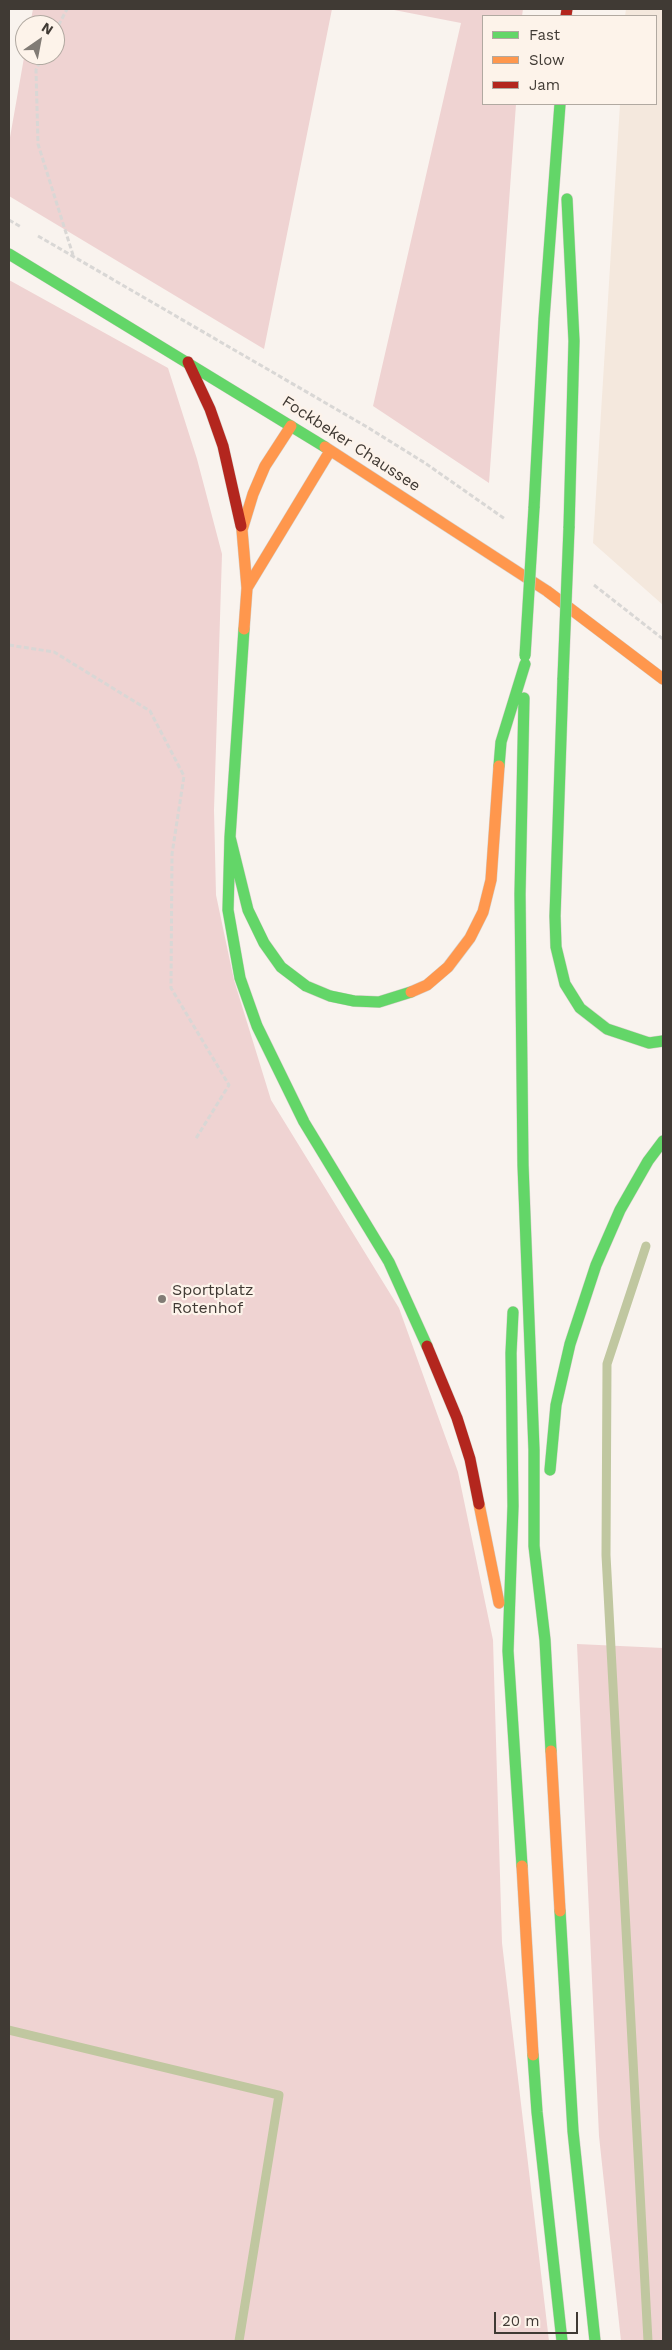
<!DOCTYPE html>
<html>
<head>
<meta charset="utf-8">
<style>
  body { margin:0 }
  #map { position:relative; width:672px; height:2350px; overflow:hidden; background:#f9f3ee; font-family:"Work Sans",sans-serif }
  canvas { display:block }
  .frame { position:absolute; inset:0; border:10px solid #403a34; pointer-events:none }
  .legend { position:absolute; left:482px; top:15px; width:175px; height:90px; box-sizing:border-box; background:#fdf3ea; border:1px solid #b1a9a1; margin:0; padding:6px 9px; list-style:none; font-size:15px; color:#403a34 }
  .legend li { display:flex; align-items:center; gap:10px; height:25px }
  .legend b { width:25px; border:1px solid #b1a9a1 }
  .north { position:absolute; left:15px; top:15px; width:50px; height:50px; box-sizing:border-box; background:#fdf3ea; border:1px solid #b1a9a1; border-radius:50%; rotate:33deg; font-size:14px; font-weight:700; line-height:20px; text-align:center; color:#403a34 }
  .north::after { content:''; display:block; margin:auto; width:18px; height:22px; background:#817b75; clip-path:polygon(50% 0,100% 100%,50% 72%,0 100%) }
  .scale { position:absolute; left:494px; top:2312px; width:84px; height:22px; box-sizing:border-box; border:2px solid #403a34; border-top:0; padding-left:6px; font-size:15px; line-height:18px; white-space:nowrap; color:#403a34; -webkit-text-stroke:4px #fdf3ea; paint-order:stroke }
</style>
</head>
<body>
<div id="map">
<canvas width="672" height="2350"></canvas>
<div class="frame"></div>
<ul class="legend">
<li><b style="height:6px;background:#63d668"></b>Fast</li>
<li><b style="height:6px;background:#ff974d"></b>Slow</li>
<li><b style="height:6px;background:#b3261e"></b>Jam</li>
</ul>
<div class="north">N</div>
<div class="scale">20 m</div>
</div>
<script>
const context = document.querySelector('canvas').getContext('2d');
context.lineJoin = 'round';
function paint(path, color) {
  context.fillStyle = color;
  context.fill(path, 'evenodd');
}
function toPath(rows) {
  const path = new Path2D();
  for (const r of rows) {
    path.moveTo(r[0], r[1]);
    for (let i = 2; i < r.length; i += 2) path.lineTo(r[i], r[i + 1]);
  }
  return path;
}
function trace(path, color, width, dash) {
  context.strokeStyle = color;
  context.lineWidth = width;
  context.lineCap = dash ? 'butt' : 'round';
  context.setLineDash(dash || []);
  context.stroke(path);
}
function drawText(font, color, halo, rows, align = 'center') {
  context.font = font + ' "Work Sans",sans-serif';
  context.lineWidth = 4.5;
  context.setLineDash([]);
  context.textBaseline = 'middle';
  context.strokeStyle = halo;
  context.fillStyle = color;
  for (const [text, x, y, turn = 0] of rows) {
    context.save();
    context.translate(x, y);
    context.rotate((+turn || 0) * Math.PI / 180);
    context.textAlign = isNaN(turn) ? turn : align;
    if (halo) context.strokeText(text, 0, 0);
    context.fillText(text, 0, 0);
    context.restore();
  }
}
const built = toPath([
  [626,9,663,9,663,605,593,543,620,104,656,104,656,16,625,16]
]);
const green = toPath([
  [33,9,332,9,264,349,9,196,9,143,25,52,25,55,55,55,55,25,30,25],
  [389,9,523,9,522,16,483,16,483,104,516,104,489,483,373,406,461,23],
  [9,280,168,368,197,459,222,554,214,810,216,895,234,980,271,1100,399,1308,458,1472,493,1640,502,1943,549,2341,9,2341],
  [577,1644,663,1648,663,2341,621,2341,599,2136]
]);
const stream = toPath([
  [646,1246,607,1364,606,1555,648,2341],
  [9,2030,279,2095,239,2341]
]);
const path = toPath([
  [55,32,67,9],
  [43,55,36,70,38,144,73,255],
  [9,220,21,227],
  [38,236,367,427,425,463,505,519],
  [594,585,663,639],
  [9,645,54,652,150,711,184,776,172,854,171,988,229,1085,195,1140]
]);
const fast = toPath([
  [567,199,574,341,569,528],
  [9,254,325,447],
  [534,508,544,319,560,104],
  [244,629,230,837,248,910,264,943,281,967,306,986,330,996,354,1001,379,1002,411,992],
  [563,678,555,916,556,947,565,984,580,1008,607,1029,649,1043,663,1041],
  [499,766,501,742,525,664],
  [230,837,228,910,240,978,257,1026,304,1122,389,1262,427,1346],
  [523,1165,520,894,524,698],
  [523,1165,534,1450,534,1546,545,1640,551,1751],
  [513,1312,511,1353,513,1506,508,1651,522,1866],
  [550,1470,556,1405,570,1344,596,1265,620,1210,648,1161,663,1141],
  [560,1911,573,2131,595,2341],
  [533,2055,537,2112,562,2341]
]);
const slow = toPath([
  [325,447,547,591,663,679],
  [247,588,330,451],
  [244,629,247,588,242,530,253,494,265,466,291,426],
  [411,992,427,985,448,967,470,938,483,912,491,880,499,766],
  [479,1504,499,1603],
  [551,1751,560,1911],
  [522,1866,533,2055]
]);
const jam = toPath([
  [566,16,567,9],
  [188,362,210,409,223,446,241,526],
  [427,1346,457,1418,470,1459,479,1504]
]);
const fastBridge = toPath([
  [525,656,534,508],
  [563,678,569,528]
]);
const markers = [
  [162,1299,5,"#817b75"]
];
const streetNames = [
  ["Fockbeker Chaussee",351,444,33]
];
const poiNames = [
  ["Sportplatz",172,1290],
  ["Rotenhof",172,1308]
];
paint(built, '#f4e8dd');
paint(green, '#efd3d2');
trace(stream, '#c0c7a0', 9);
trace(fast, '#d5cfc9', 12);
trace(slow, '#d5cfc9', 12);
trace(jam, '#d5cfc9', 12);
trace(path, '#d9d7d5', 3, [5, 2.5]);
trace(fast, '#63d668', 11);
trace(slow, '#ff974d', 11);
trace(jam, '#b3261e', 11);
trace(fastBridge, '#d5cfc9', 12, []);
trace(fastBridge, '#63d668', 11);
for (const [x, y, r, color] of markers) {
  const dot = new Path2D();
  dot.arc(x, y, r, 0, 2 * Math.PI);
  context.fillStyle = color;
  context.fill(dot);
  trace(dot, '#fdf3ea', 2);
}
drawText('16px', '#403a34', '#fdf3ea', streetNames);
drawText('16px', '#403a34', '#fdf3ea', poiNames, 'left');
</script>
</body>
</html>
